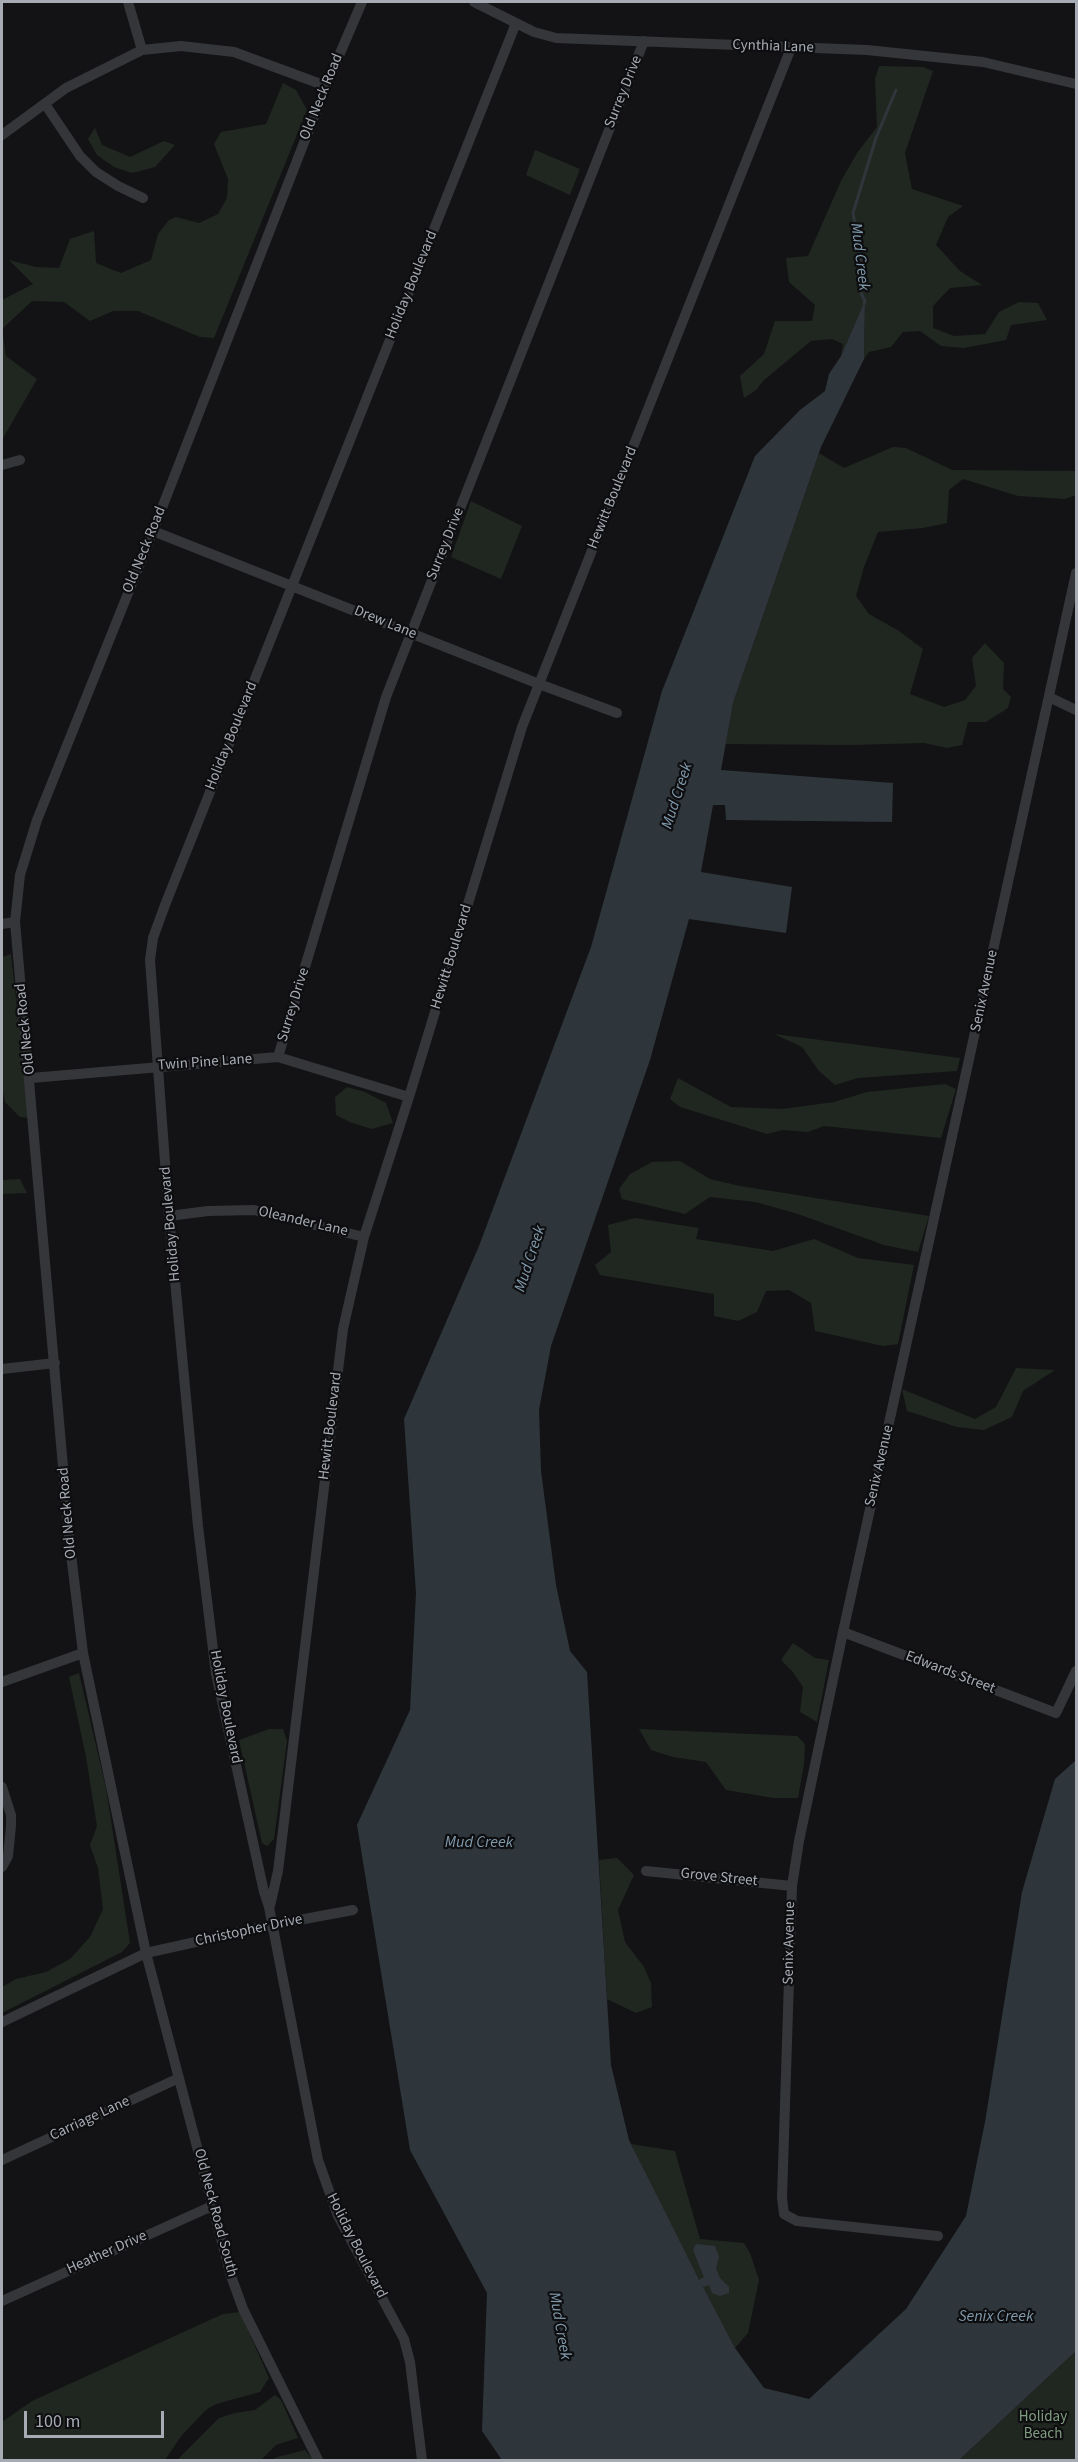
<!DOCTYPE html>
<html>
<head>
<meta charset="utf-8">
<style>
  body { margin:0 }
  #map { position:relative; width:1078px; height:2462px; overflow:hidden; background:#131315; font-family:"Source Sans 3",sans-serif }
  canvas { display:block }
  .frame { position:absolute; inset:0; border:3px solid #a6abb4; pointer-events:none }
  .scale { position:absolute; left:24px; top:2411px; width:140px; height:27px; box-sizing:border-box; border:3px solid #a6abb4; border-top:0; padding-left:8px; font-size:18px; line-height:21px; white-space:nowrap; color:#a6abb4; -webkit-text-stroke:4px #0e0e10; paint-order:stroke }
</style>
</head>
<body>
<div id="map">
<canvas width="1078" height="2462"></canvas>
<div class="frame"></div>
<div class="scale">100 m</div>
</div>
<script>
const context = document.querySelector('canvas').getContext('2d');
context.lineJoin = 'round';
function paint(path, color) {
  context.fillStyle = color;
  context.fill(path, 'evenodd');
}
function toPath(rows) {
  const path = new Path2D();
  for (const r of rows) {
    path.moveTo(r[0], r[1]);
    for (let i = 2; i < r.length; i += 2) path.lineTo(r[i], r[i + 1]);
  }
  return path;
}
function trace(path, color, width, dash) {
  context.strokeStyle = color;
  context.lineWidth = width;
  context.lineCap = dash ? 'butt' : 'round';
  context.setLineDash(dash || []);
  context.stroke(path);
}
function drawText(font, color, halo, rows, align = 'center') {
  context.font = font + ' "Source Sans 3",sans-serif';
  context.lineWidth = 4.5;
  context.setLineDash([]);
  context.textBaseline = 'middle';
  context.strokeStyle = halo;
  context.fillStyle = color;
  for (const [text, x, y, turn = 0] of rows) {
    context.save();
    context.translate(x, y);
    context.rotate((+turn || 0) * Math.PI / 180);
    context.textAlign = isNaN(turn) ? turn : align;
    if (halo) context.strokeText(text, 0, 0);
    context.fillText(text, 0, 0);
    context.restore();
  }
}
const green = toPath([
  [879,66,923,67,933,71,905,153,912,189,963,206,948,217,936,245,960,271,982,285,950,288,933,306,933,328,954,336,985,334,999,312,1019,302,1038,303,1047,320,1011,325,1006,340,964,348,941,346,920,331,903,332,891,347,869,352,864,359,865,303,841,356,843,344,832,339,811,341,764,380,756,390,744,398,740,376,764,354,775,321,812,321,815,305,789,282,786,258,808,256,841,181,857,153,877,127,875,79],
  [283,83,296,90,307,110,214,338,200,337,138,311,113,311,90,321,64,302,32,301,2,329,6,356,37,379,2,440,2,300,33,284,9,260,36,267,59,268,70,239,94,231,96,263,121,273,151,260,158,234,169,220,176,217,199,223,218,214,227,198,228,179,214,144,221,132,266,124],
  [95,128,102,145,130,157,164,141,175,145,155,167,132,173,114,167,97,155,88,139],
  [535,150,580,169,570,195,526,175],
  [893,447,906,448,952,470,1076,471,1076,495,1065,499,1018,496,963,479,949,490,947,523,923,528,878,532,864,567,856,596,869,614,899,631,923,649,910,694,944,707,965,700,976,686,972,658,985,643,1004,663,1003,689,1011,697,1008,708,986,722,968,722,962,745,947,748,924,743,852,745,725,744,733,703,819,453,844,468],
  [471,501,522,526,501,579,451,557],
  [11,954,29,1118,20,1117,5,1102,2,1088,2,957],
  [774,1034,960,1058,957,1071,858,1078,835,1085,819,1071,802,1047],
  [678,1078,731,1107,782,1109,834,1102,867,1092,945,1084,956,1089,941,1138,824,1126,808,1132,783,1130,767,1134,680,1107,670,1099],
  [347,1087,365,1092,386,1103,393,1123,372,1129,352,1123,336,1115,335,1097],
  [680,1161,710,1179,740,1186,929,1216,918,1252,884,1245,795,1213,755,1202,710,1197,685,1214,622,1199,619,1189,630,1174,652,1162],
  [20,1179,27,1193,2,1194,2,1180],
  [635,1218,699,1228,696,1239,773,1251,814,1239,858,1258,914,1265,898,1344,883,1346,815,1331,811,1303,789,1290,766,1291,757,1312,738,1321,714,1316,714,1294,600,1275,595,1265,611,1252,608,1225],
  [1016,1368,1055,1370,1023,1391,1012,1417,984,1430,957,1427,907,1411,902,1389,975,1419,996,1407],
  [793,1643,815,1658,829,1660,817,1722,800,1712,803,1687,792,1671,781,1660],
  [79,1673,106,1788,130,1943,122,1952,2,2013,2,1987,16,1979,46,1972,70,1959,90,1937,103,1909,98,1868,90,1845,97,1826,86,1757,69,1677],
  [269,1729,283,1729,287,1741,274,1839,267,1846,262,1843,239,1740],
  [639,1729,797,1736,805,1744,804,1764,798,1798,773,1798,726,1790,706,1762,673,1757,651,1750],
  [617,1858,634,1875,618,1910,625,1942,644,1967,651,1983,652,2007,636,2013,607,1999,599,1860],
  [631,2144,675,2151,700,2239,744,2243,750,2253,759,2280,748,2333,735,2348,677,2239],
  [240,2312,269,2378,260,2392,216,2404,206,2410,182,2435,165,2460,2,2460,2,2422,32,2401,223,2314],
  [1076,2351,1076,2460,959,2460],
  [275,2395,281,2400,298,2438,276,2445,261,2460,177,2460,219,2418,235,2413,255,2410],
  [305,2450,313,2460,273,2460,277,2457]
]);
const water = toPath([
  [865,301,864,359,821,447,733,703,721,770,893,783,892,822,726,820,725,805,713,805,701,872,792,887,786,933,689,919,650,1060,551,1346,539,1410,541,1471,556,1585,570,1651,587,1672,611,2065,629,2140,699,2280,704,2277,693,2250,696,2244,715,2246,719,2257,716,2268,720,2278,729,2287,729,2293,720,2296,712,2293,709,2285,703,2287,735,2348,764,2388,809,2399,906,2309,966,2216,985,2122,1022,1892,1055,1779,1076,1760,1076,2351,959,2460,502,2460,482,2431,487,2293,410,2150,357,1825,410,1710,416,1593,404,1419,479,1246,591,947,662,691,755,456,800,410,825,391,829,374,841,356]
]);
const stream = toPath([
  [864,304,865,301,860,291,862,268,853,213,876,138,896,90]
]);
const minor = toPath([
  [128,2,142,50],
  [474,2,534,32,556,38,867,50,983,62,1076,84],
  [45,104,80,156,96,172,118,186,143,198],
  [2,135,66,88,142,50,181,46,234,52,326,86],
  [2,465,20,460],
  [153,531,539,684,617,713],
  [1049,697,1076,710],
  [2,924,15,922],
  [278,1057,386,697,644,41],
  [31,1078,278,1057,409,1097],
  [169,1216,208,1211,254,1210,364,1237],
  [2,1369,55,1363],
  [843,1632,1056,1713,1076,1671],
  [2,1682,83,1653],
  [2,1787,11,1815,11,1826,8,1856,2,1867],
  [646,1871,792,1886],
  [270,1906,278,1871,284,1822,343,1329,364,1237,409,1097,522,727,791,48],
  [2,2022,146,1953,272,1925,353,1910],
  [2,2160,179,2078],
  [938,2236,797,2221,784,2214,782,2198,792,1886,799,1841,843,1632,1076,573],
  [2,2301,212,2206],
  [318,2460,243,2309,231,2276,146,1953,83,1653,70,1546,15,922,20,875,37,820,153,531,326,86,362,2],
  [422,2460,410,2362,404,2339,338,2216,318,2160,269,1907,264,1892,216,1674,198,1526,169,1216,150,960,153,938,165,905,516,23]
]);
const streetNames = [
  ["Cynthia Lane",773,47,2],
  ["Surrey Drive",624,92,-68],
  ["Old Neck Road",322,97,-68],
  ["Holiday Boulevard",412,285,-68],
  ["Hewitt Boulevard",613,498,-68],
  ["Surrey Drive",446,544,-68],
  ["Old Neck Road",145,550,-68],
  ["Drew Lane",385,623,22],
  ["Holiday Boulevard",232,736,-68],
  ["Hewitt Boulevard",452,957,-73],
  ["Senix Avenue",985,991,-78],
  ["Surrey Drive",294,1005,-73],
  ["Old Neck Road",26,1029,-96],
  ["Twin Pine Lane",205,1063,-4],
  ["Oleander Lane",303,1222,13],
  ["Holiday Boulevard",171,1224,-95],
  ["Hewitt Boulevard",331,1426,-83],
  ["Senix Avenue",880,1466,-77],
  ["Old Neck Road",68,1513,-95],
  ["Edwards Street",950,1673,21],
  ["Holiday Boulevard",225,1707,79],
  ["Grove Street",719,1878,6],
  ["Christopher Drive",249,1931,-12],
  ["Senix Avenue",790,1943,-89],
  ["Carriage Lane",90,2119,-25],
  ["Old Neck Road South",215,2213,75],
  ["Holiday Boulevard",356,2246,63],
  ["Heather Drive",107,2253,-24]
];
const parkNames = [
  ["Holiday",1043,2418],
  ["Beach",1043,2435]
];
const waterNames = [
  ["Mud Creek",859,257,83],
  ["Mud Creek",678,796,-72],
  ["Mud Creek",531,1259,-72],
  ["Mud Creek",479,1843],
  ["Senix Creek",996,2317],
  ["Mud Creek",559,2326,80]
];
paint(green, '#202720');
paint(water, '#2e363c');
trace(stream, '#2e363c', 3);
trace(minor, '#353639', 10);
drawText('15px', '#a6abb4', '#0e0e10', streetNames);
drawText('15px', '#7f9d7f', '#0e0e10', parkNames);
drawText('italic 16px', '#809aac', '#0e0e10', waterNames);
</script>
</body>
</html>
